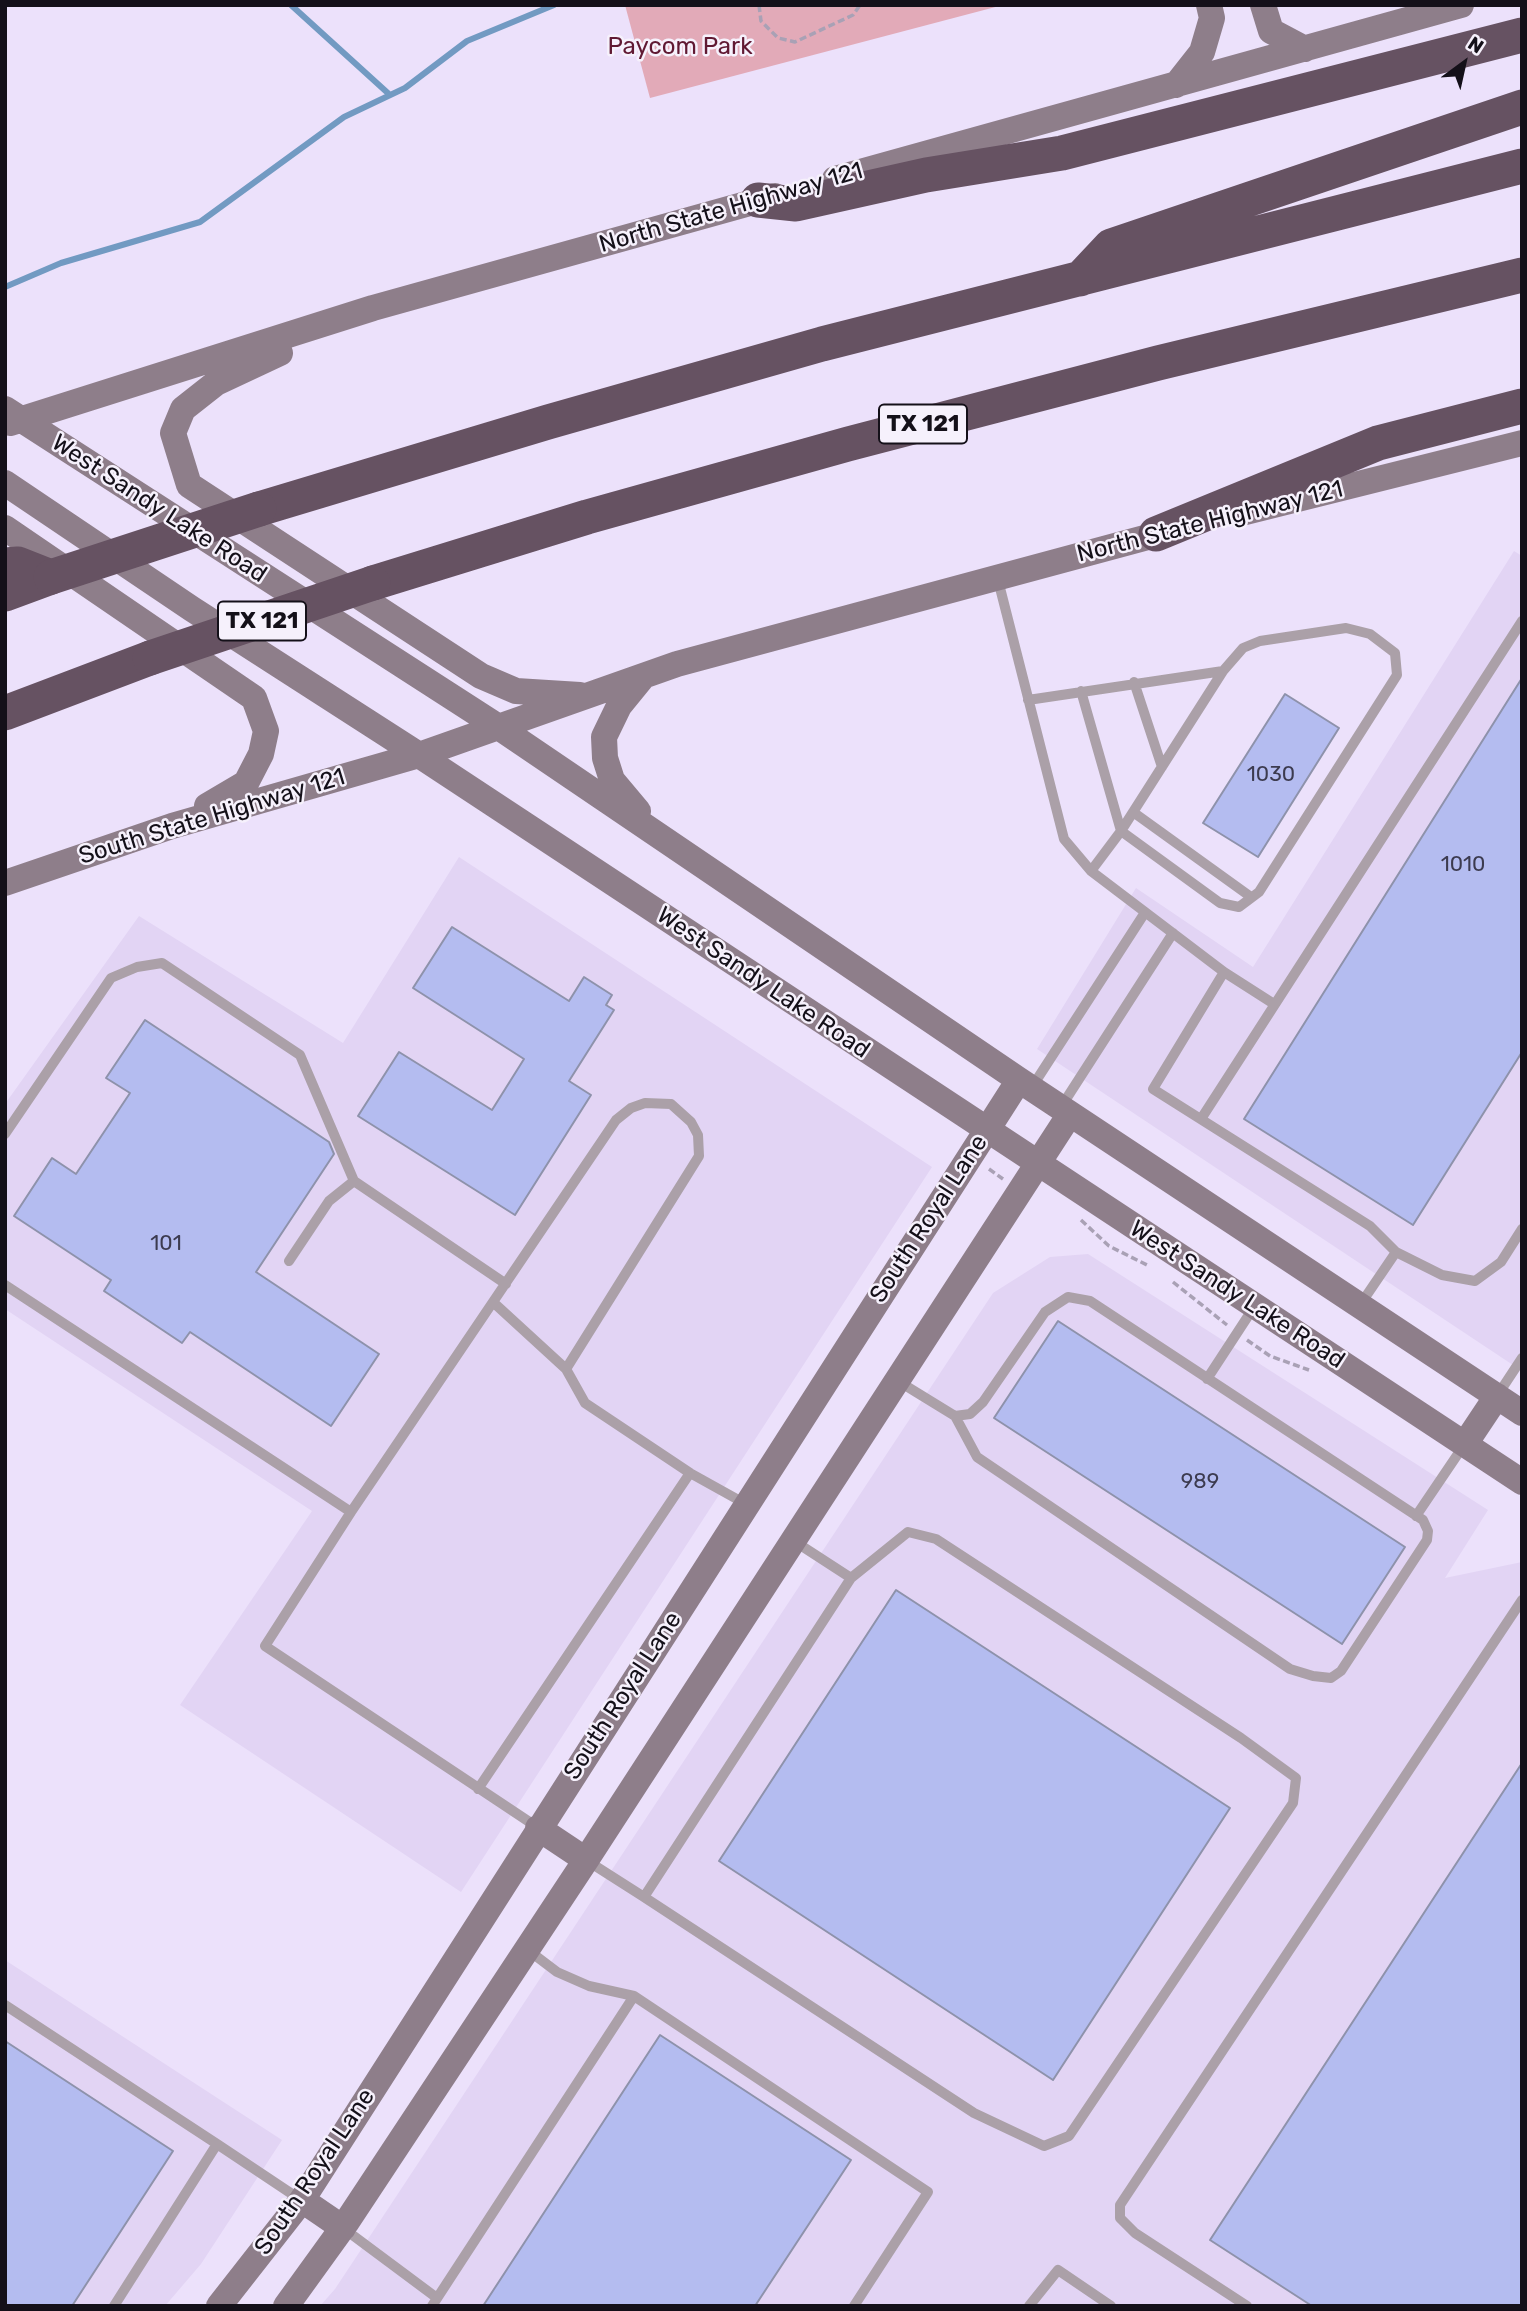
<!DOCTYPE html>
<html>
<head>
<meta charset="utf-8">
<style>
  body { margin:0 }
  #map { position:relative; width:1527px; height:2311px; overflow:hidden; background:#ece1fb; font-family:Rubik,sans-serif }
  canvas { display:block }
  .frame { position:absolute; inset:0; border:7px solid #141019; pointer-events:none }
  .north { position:absolute; left:1429px; top:28px; width:70px; height:70px; -webkit-text-stroke:5px #f6f1fc; paint-order:stroke; rotate:33deg; font-size:19px; font-weight:700; line-height:28px; text-align:center; color:#141019 }
  .north::after { content:''; display:block; margin:auto; width:24px; height:32px; background:#141019; clip-path:polygon(50% 0,100% 100%,50% 72%,0 100%) }
</style>
</head>
<body>
<div id="map">
<canvas width="1527" height="2311"></canvas>
<div class="frame"></div>
<div class="north">N</div>
</div>
<script>
const context = document.querySelector('canvas').getContext('2d');
context.lineJoin = 'round';
function paint(path, color) {
  context.fillStyle = color;
  context.fill(path, 'evenodd');
}
function toPath(rows) {
  const path = new Path2D();
  for (const r of rows) {
    path.moveTo(r[0], r[1]);
    for (let i = 2; i < r.length; i += 2) path.lineTo(r[i], r[i + 1]);
  }
  return path;
}
function trace(path, color, width, dash) {
  context.strokeStyle = color;
  context.lineWidth = width;
  context.lineCap = dash ? 'butt' : 'round';
  context.setLineDash(dash || []);
  context.stroke(path);
}
function drawText(font, color, halo, rows, align = 'center') {
  context.font = font + ' Rubik,sans-serif';
  context.lineWidth = 5;
  context.setLineDash([]);
  context.textBaseline = 'middle';
  context.strokeStyle = halo;
  context.fillStyle = color;
  for (const [text, x, y, turn = 0] of rows) {
    context.save();
    context.translate(x, y);
    context.rotate((+turn || 0) * Math.PI / 180);
    context.textAlign = isNaN(turn) ? turn : align;
    if (halo) context.strokeText(text, 0, 0);
    context.fillText(text, 0, 0);
    context.restore();
  }
}
const built = toPath([
  [1514,551,1522,556,1522,1371,1037,1049,1136,888,1253,967],
  [459,857,932,1167,461,1892,180,1705,312,1511,5,1309,5,1104,139,916,343,1043],
  [1088,1254,1488,1510,1445,1578,1522,1562,1522,2306,320,2306,335,2289,993,1293,1050,1257],
  [5,1960,282,2140,201,2264,165,2306,5,2306]
]);
const green = toPath([
  [625,5,1003,5,650,98]
]);
const stream = toPath([
  [291,5,390,95],
  [5,287,61,263,200,222,344,117,405,88,467,41,554,5]
]);
const building = toPath([
  [1522,678,1522,1052,1413,1225,1244,1119,1522,678],
  [1285,694,1339,728,1258,857,1203,823,1285,694],
  [452,927,569,1001,584,977,612,995,606,1005,614,1010,569,1081,591,1095,515,1215,358,1116,399,1052,492,1110,524,1059,413,988,452,927],
  [145,1020,329,1142,334,1154,256,1272,379,1354,331,1426,190,1332,182,1343,104,1291,111,1280,14,1216,52,1158,76,1174,130,1093,106,1078,145,1020],
  [1058,1321,1405,1547,1342,1644,994,1418,1058,1321],
  [896,1590,1230,1808,1053,2080,719,1861,896,1590],
  [1522,1763,1522,2306,1312,2306,1210,2240,1522,1763],
  [660,2035,851,2160,755,2306,483,2306,660,2035],
  [5,2041,173,2151,72,2306,5,2306,5,2041]
]);
const path = toPath([
  [759,5,761,21,778,38,795,42,853,15,860,5],
  [989,1169,1003,1179],
  [1081,1220,1109,1246,1149,1266],
  [1173,1282,1227,1325],
  [1247,1340,1270,1356,1309,1370]
]);
const lane = toPath([
  [998,580,1064,839,1091,871,1224,972,1153,1089,1370,1226,1396,1252],
  [1134,682,1162,767],
  [1081,691,1121,831],
  [1028,700,1223,671,1243,648,1260,641,1346,628,1370,634,1395,653,1397,675,1259,892,1239,907,1220,903,1121,831,1091,871],
  [1133,812,1251,897],
  [1121,831,1223,671],
  [1224,972,1274,1004],
  [1032,1087,1144,914],
  [1061,1107,1173,933],
  [1201,1119,1522,621],
  [5,1134,111,978,137,967,162,963,300,1055,354,1181,506,1284],
  [289,1261,329,1201,354,1181],
  [5,1285,351,1512],
  [494,1303,566,1369,585,1403,690,1473,744,1503],
  [1360,1305,1396,1252,1442,1275,1475,1281,1501,1262,1522,1229],
  [1207,1379,1254,1307],
  [898,1381,955,1416,970,1414,983,1402,1045,1312,1068,1297,1090,1301,1423,1520,1428,1531,1427,1540,1341,1671,1331,1678,1313,1676,1290,1669,977,1457,955,1416],
  [1497,1396,1522,1358],
  [1416,1516,1464,1445],
  [478,1789,690,1473],
  [537,1827,265,1646,351,1512,616,1120,631,1108,645,1103,671,1104,691,1122,698,1135,699,1156,566,1369],
  [586,1860,644,1897,851,1578,794,1541],
  [644,1897,974,2113,1044,2146,1069,2136,1293,1803,1296,1778,1241,1738,936,1539,908,1532,851,1578],
  [528,1950,557,1972,589,1986,634,1996],
  [5,2005,217,2144,114,2306],
  [217,2144,301,2200],
  [343,2228,437,2298],
  [432,2306,634,1996,928,2192,854,2306],
  [1029,2306,1058,2270,1111,2306],
  [1247,2306,1135,2233,1120,2218,1120,2205,1522,1600]
]);
const secondary = toPath([
  [1263,5,1271,31,1305,49],
  [1176,85,1202,52,1212,18,1209,5],
  [835,179,1461,5],
  [280,353,216,383,183,409,173,433,189,485,481,676,516,691,580,695],
  [5,409,500,728,1019,1080,1522,1413],
  [10,423,373,308,775,196],
  [5,483,192,609,419,755,1522,1482],
  [1238,514,1522,443],
  [5,528,254,698,266,731,261,754,246,783,207,806],
  [638,811,612,780,605,758,604,737,619,706,641,679],
  [5,883,172,826,419,755,677,664,1174,530],
  [1465,1444,1497,1396],
  [538,1828,586,1860],
  [302,2200,343,2228],
  [219,2306,302,2200,1019,1080],
  [286,2306,346,2223,586,1860,1070,1114]
]);
const highway = toPath([
  [758,200,796,204,926,175,1062,153,1522,35],
  [1080,279,1111,246,1522,107],
  [259,509,548,422,822,344,1522,166],
  [1156,534,1378,443,1522,406],
  [5,565,18,564,51,577],
  [373,583,587,517,848,444,1158,363,1522,275],
  [5,594,51,577],
  [5,713,150,658]
]);
const highwayBridge = toPath([
  [51,577,259,509],
  [150,658,373,583]
]);
const numberNames = [
  ["1030",1271,775],
  ["1010",1463,865],
  ["101",166,1244],
  ["989",1200,1482]
];
const shields = [
  [923,424,88],
  [262,621,88]
];
const shieldNames = [
  ["TX 121",923,424],
  ["TX 121",262,621]
];
const parkNames = [
  ["Paycom Park",680,47]
];
const streetNames = [
  ["North State Highway 121",731,208,-16],
  ["West Sandy Lake Road",159,509,33],
  ["North State Highway 121",1210,522,-14],
  ["South State Highway 121",212,817,-17],
  ["West Sandy Lake Road",763,983,34],
  ["South Royal Lane",929,1219,-57],
  ["West Sandy Lake Road",1237,1295,33],
  ["South Royal Lane",623,1696,-57],
  ["South Royal Lane",315,2172,-56]
];
paint(built, '#e2d4f4');
paint(green, '#e2aab8');
trace(stream, '#729ac2', 6);
paint(building, '#b4bcf0');
trace(building, '#8e92ab', 2);
trace(path, '#a9a1b5', 3.5, [7, 3.5]);
trace(lane, '#aba0a8', 10);
trace(secondary, '#8e7e8a', 26);
trace(highway, '#665262', 35);
trace(highwayBridge, '#665262', 35);
drawText('21px', '#3c3b4f', null, numberNames);
for (const [x, y, w] of shields) {
  const box = new Path2D();
  box.roundRect(x - w / 2, y - 19.5, w, 39, 5);
  context.fillStyle = '#f6f1fc';
  context.fill(box);
  trace(box, '#141019', 2);
}
drawText('bold 23px', '#141019', null, shieldNames);
drawText('24px', '#601933', '#f6f1fc', parkNames);
drawText('24px', '#141019', '#f6f1fc', streetNames);
</script>
</body>
</html>
